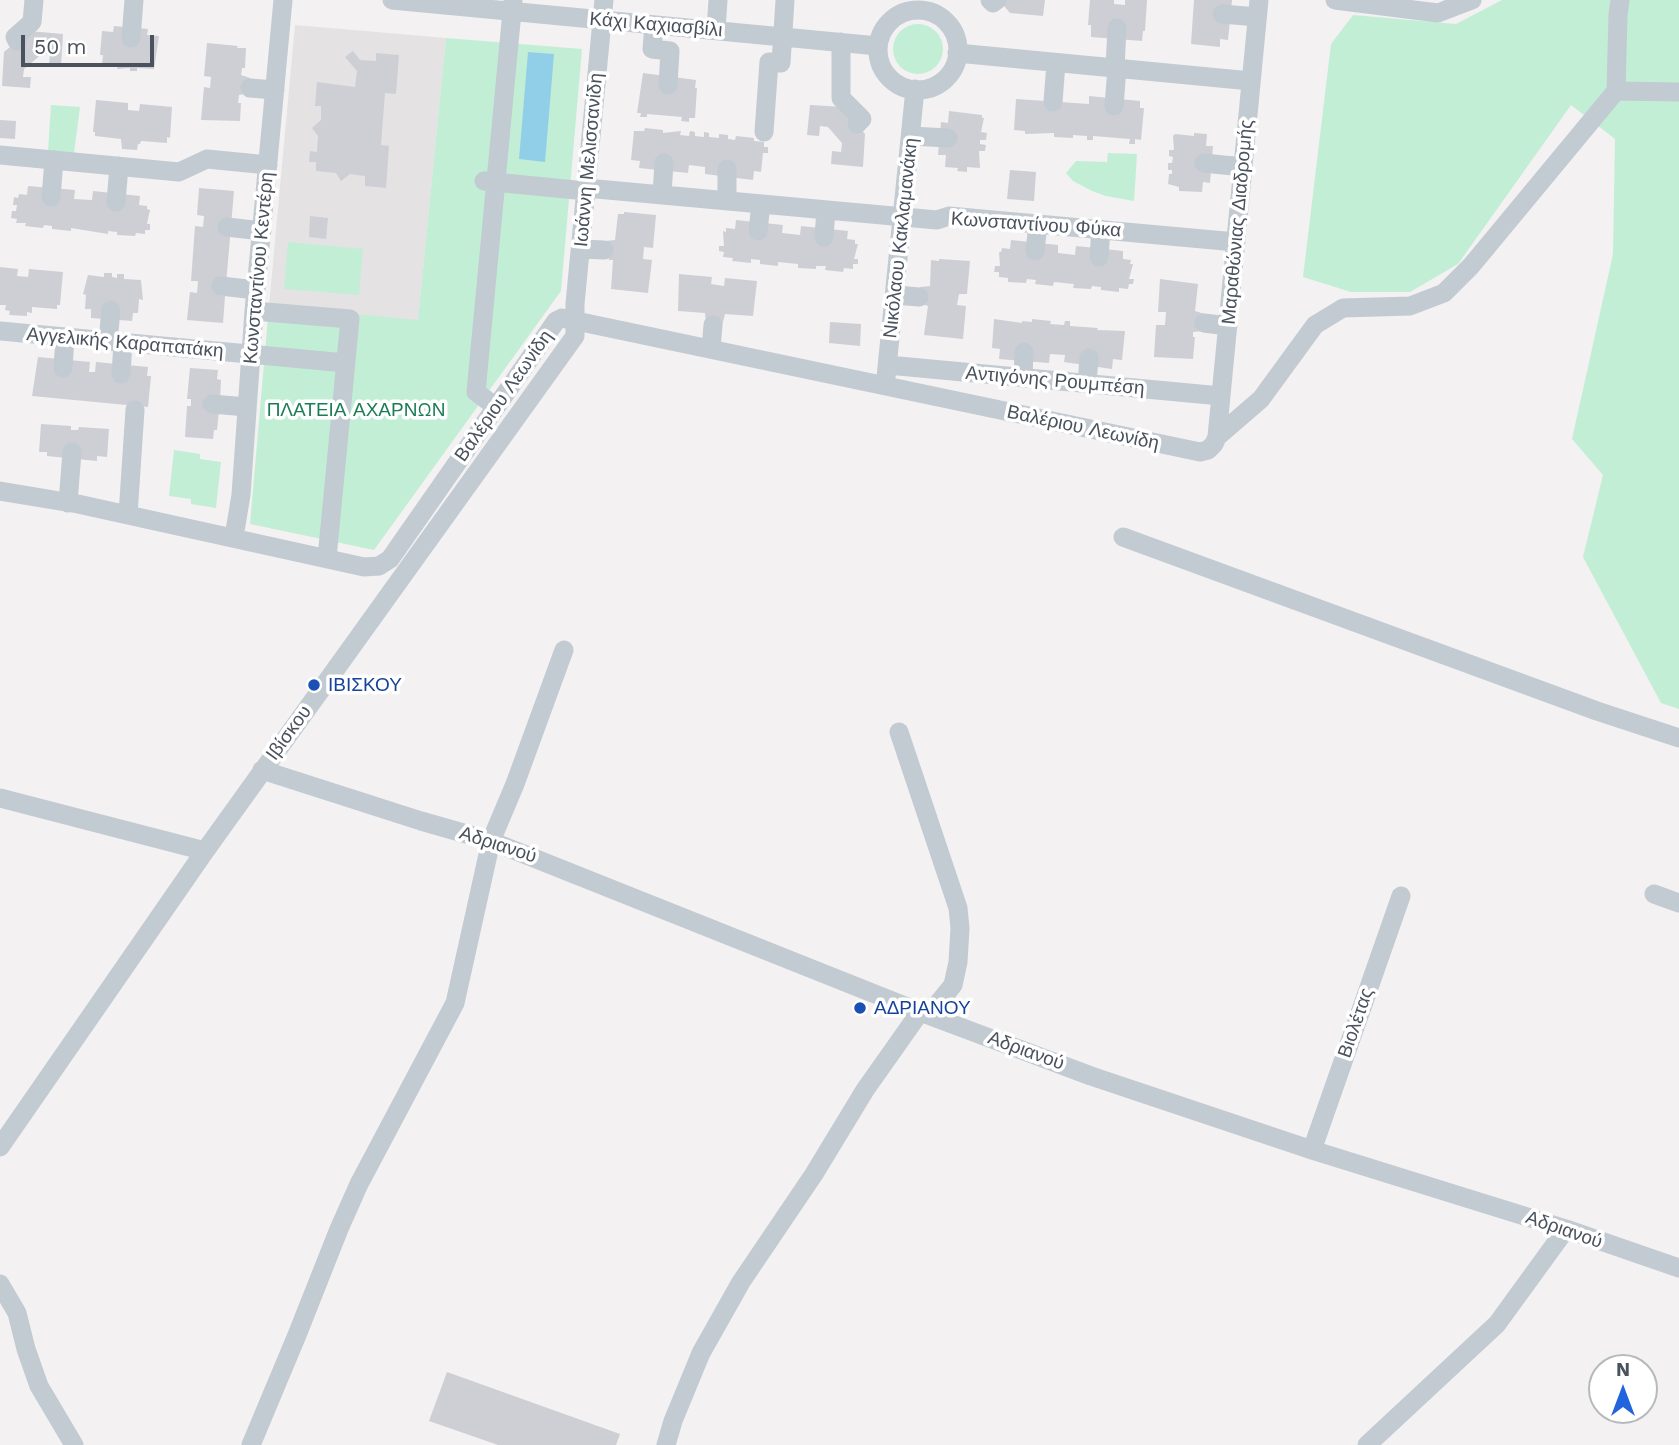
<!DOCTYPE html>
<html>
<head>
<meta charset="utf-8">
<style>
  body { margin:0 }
  #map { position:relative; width:1679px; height:1445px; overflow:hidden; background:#f3f1f1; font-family:"Work Sans",sans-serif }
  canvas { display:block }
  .north { position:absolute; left:1588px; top:1354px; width:70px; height:70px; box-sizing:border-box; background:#fff; border:2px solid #b6babe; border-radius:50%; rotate:0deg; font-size:19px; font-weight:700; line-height:28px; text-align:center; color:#49525d }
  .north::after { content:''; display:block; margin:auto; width:24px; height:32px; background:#2164dd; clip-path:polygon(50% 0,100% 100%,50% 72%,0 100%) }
  .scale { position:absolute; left:21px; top:35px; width:133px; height:32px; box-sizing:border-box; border:4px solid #49525d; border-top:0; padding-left:9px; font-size:21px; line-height:24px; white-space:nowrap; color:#49525d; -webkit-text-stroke:5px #fff; paint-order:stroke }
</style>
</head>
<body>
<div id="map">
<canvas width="1679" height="1445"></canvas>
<div class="north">N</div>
<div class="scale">50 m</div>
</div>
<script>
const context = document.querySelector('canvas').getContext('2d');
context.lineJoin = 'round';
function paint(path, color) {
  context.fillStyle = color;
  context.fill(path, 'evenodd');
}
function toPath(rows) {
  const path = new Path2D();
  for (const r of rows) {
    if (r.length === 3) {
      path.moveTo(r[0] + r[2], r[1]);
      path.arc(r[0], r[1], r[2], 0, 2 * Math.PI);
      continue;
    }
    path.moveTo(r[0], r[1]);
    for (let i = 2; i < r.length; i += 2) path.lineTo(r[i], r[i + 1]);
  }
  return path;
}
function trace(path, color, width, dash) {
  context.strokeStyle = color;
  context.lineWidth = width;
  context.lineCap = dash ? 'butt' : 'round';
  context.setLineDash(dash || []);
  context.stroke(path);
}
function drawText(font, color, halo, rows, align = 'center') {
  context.font = font + ' "Work Sans",sans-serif';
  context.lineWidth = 7;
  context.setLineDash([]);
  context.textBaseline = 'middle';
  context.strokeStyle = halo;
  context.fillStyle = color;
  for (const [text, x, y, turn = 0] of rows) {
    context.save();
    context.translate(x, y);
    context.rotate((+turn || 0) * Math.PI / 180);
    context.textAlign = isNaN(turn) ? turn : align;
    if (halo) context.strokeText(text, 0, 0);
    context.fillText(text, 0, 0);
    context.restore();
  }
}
const education = toPath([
  [295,25,446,38,418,321,269,306]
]);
const green = toPath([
  [1502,0,1679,0,1679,709,1661,703,1583,557,1603,475,1572,439,1613,254,1615,139,1571,105,1458,264,1410,292,1351,292,1303,277,1331,44,1353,15,1456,24],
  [918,49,25],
  [446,38,582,49,561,291,374,550,250,524,269,306,418,320],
  [51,105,80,107,74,153,48,151],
  [1108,153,1137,154,1134,201,1106,196,1092,191,1073,181,1066,173,1076,161,1107,162],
  [288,242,363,249,359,295,284,289],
  [174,450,200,454,200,459,221,462,216,508,191,504,191,499,169,496]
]);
const water = toPath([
  [528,52,554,54,545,162,519,159]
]);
const building = toPath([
  [999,0,1045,0,1043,16,1010,13],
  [1090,0,1114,0,1114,4,1125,5,1125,0,1147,0,1145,31,1143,31,1142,41,1091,37,1091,25,1088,25],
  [1194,0,1232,0,1228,40,1220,39,1220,47,1191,44],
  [114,26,148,29,147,35,159,36,154,69,137,68,137,71,130,71,130,68,117,69,118,66,102,64,103,55,100,55,102,31,113,32],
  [29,31,63,34,61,66,49,65,50,54,42,54,24,69,23,77,31,77,30,88,2,86,4,52],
  [207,43,238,46,237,48,246,48,245,68,242,68,241,75,250,78,249,93,239,95,238,103,241,103,240,121,201,120,204,87,210,88,211,77,204,76],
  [353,51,360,60,376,61,376,53,399,55,396,94,385,93,381,145,389,146,386,188,365,186,365,176,350,174,341,181,336,173,316,171,316,162,309,162,310,151,317,152,318,136,312,128,321,120,321,106,315,106,317,82,355,87,357,71,345,57],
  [643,73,696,80,695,88,697,88,695,118,689,118,689,122,681,121,682,117,647,114,647,117,640,117,641,113,637,113],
  [1089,96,1140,101,1140,108,1144,108,1141,140,1135,139,1135,144,1129,144,1130,139,1093,136,1093,140,1087,140,1087,136,1073,135,1073,138,1054,137,1054,133,1025,134,1025,131,1014,130,1016,99,1089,104],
  [96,100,128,103,128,110,139,111,140,104,172,107,170,138,167,137,167,143,141,141,140,144,138,144,137,150,122,149,121,139,95,136,95,132,93,132],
  [810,105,844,107,865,134,863,167,831,164,832,151,841,152,842,143,828,127,820,126,819,136,807,135],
  [949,111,982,115,982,118,984,118,981,132,987,133,986,140,980,140,980,144,986,145,985,151,979,151,980,168,967,167,967,172,957,171,958,168,945,167,946,155,938,155,941,122,948,123],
  [0,120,16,121,15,139,0,138],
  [645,128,663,130,663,133,681,131,680,135,689,136,690,131,695,132,695,136,704,137,704,132,709,133,709,137,719,138,719,134,728,135,728,139,735,140,736,136,754,138,754,141,764,142,764,147,768,147,768,153,763,153,761,172,754,171,753,180,705,174,705,167,689,165,688,173,639,168,640,161,631,160,634,131,644,131],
  [1194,133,1207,134,1206,146,1213,146,1210,183,1203,182,1202,192,1179,191,1179,187,1168,184,1169,174,1172,174,1172,170,1168,170,1168,163,1172,163,1173,157,1169,156,1169,150,1174,150,1173,136,1175,134,1194,136],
  [1010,170,1036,172,1034,201,1007,199],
  [28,186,75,190,74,199,92,200,93,191,140,196,139,205,147,206,147,209,150,210,147,224,150,224,150,230,145,230,145,234,136,233,135,236,117,235,117,232,108,231,108,234,71,228,71,231,52,229,52,226,44,225,43,228,25,226,26,223,16,223,17,219,11,218,12,211,16,211,17,205,13,205,14,197,18,198,19,194,27,195],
  [199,188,234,191,226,284,221,296,225,296,223,323,187,320,190,292,197,293,198,281,191,281,195,226,203,227,204,216,197,215],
  [624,212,656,215,653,248,644,247,643,259,652,260,648,293,611,289,613,260,609,260,605,241,615,240,618,214,624,214],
  [310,216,328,218,326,239,309,237],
  [736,220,783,225,782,233,800,235,801,226,848,231,847,239,855,240,855,244,858,244,854,259,858,259,858,264,853,264,853,269,844,268,843,272,825,270,826,266,816,266,816,269,798,268,798,264,778,262,778,266,760,264,760,260,751,259,751,263,732,261,733,258,723,257,724,252,719,251,719,246,724,246,723,231,726,232,726,228,735,229],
  [1011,240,1058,245,1058,253,1075,255,1076,246,1123,251,1123,259,1131,260,1130,264,1133,264,1129,279,1134,279,1133,284,1129,284,1128,289,1119,288,1119,292,1101,290,1101,287,1092,286,1091,289,1073,288,1074,284,1054,282,1053,286,1035,284,1036,280,1027,279,1026,283,1008,282,1008,278,999,277,999,272,994,272,995,266,1000,266,999,252,1001,252,1002,248,1010,249],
  [939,259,970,261,967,294,959,294,957,305,966,306,963,339,924,335,928,306,918,303,920,287,930,286,931,260,939,261],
  [0,267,18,269,17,276,28,277,29,269,63,272,60,305,57,305,57,309,32,307,32,313,27,312,27,316,9,315,10,311,5,310,6,305,0,305],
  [104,273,112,273,112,277,117,278,117,274,124,274,124,279,141,280,143,300,139,299,138,313,133,313,132,321,91,318,91,309,85,309,86,295,83,294,88,275,104,277],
  [679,274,712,277,711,284,724,286,725,278,757,281,753,316,725,314,722,326,706,324,705,313,678,311],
  [1160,279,1198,284,1195,311,1205,314,1203,331,1193,332,1193,337,1195,337,1193,359,1154,357,1156,325,1165,325,1166,312,1158,312],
  [994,319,1022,323,1022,321,1032,322,1032,319,1051,321,1050,324,1064,325,1065,321,1070,321,1070,326,1098,328,1097,330,1125,331,1122,360,1113,359,1112,369,1064,362,1065,355,1050,354,1049,363,999,359,1000,349,992,348],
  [830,322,861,324,860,346,829,343],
  [38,357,90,362,89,372,95,372,96,362,148,367,147,376,151,376,148,407,32,396],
  [190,368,218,370,217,379,221,380,220,401,217,430,214,430,213,439,185,437,187,406,191,406,191,399,187,399],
  [41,424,71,426,71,430,78,430,79,427,109,429,107,457,97,456,97,461,47,456,47,452,39,452],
  [447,1372,620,1434,616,1445,498,1445,429,1421]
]);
const minor = toPath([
  [392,0,878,46],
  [990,0,993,3,997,0],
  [1335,0,1438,13,1472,0],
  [918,50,40],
  [1222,14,1257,17],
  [654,25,652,49,670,51,668,85],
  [716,30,718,0],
  [131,38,134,0],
  [17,41,15,37,32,22,34,0],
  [841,42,841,98,862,119,857,124],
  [957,53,1251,81],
  [1115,68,1117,28],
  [250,88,275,90],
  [1616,91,1679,92],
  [1053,102,1056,63],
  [1114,106,1117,68],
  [764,132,769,62,781,63,785,0],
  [911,136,948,138],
  [0,155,179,172,207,159,268,165],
  [1204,163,1243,167],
  [484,181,586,191],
  [586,188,937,220,949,216,1236,242],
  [662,194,664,163],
  [51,197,54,160],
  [727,201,727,169],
  [116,202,119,166],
  [227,227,262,231],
  [758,231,761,204],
  [824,237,826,210],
  [581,249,604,250],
  [1035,251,1038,224],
  [1099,257,1101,229],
  [221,286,256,290],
  [895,295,919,297],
  [254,311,350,319,327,558],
  [1204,323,1228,326],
  [0,331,346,363],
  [108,341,111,310],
  [711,349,713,325],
  [888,365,1221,396],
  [63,368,65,337],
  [121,374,123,343],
  [886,377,915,89],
  [1023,378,1024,352],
  [1087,384,1089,358],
  [212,404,247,407],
  [496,407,476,392,513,1],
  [1217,437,1261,399,1315,325,1343,308,1410,306,1444,293,1471,266,1616,91,1618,15,1620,0],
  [0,491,78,504,364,567,379,566,390,559,556,321,562,318,1200,452,1208,450,1214,444,1217,437,1259,0],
  [68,503,72,452],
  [128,515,135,410],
  [234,537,241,495,254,311,283,0],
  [1123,537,1597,711,1679,738],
  [262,770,421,821,491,841,920,1012,1091,1076,1312,1150,1566,1229,1679,1268],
  [0,798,205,851],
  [1654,894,1679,903],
  [0,1147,205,851,575,336,575,304,604,0],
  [1312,1150,1401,896],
  [0,1284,17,1313,26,1349,39,1386,74,1445],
  [251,1445,297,1335,339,1229,359,1184,455,1003,491,841,515,784,564,650],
  [666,1445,673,1421,701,1353,741,1282,814,1174,865,1090,920,1012,935,1007,953,985,958,962,960,928,958,908,899,732],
  [1367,1445,1497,1324,1566,1229]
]);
const markers = [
  [314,685,7,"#1a4fb4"],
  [860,1008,7,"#1a4fb4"]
];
const streetNames = [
  ["Κάχι Καχιασβίλι",656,25,5],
  ["Ιωάννη Μελισσανίδη",589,160,-85],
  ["Μαραθώνιας Διαδρομής",1238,222,-85],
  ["Κωνσταντίνου Φύκα",1036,225,4],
  ["Νικόλαου Κακλαμανάκη",901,238,-84],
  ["Κωνσταντίνου Κεντέρη",259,268,-85],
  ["Αγγελικής Καραπατάκη",125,343,5],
  ["Αντιγόνης Ρουμπέση",1055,381,5],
  ["Βαλέριου Λεωνίδη",504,396,-55],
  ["Βαλέριου Λεωνίδη",1083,428,12],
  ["Ιβίσκου",289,733,-54],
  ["Αδριανού",498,845,18],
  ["Βιολέτας",1356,1023,-71],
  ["Αδριανού",1026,1051,20],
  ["Αδριανού",1564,1230,19]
];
const parkNames = [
  ["ΠΛΑΤΕΙΑ ΑΧΑΡΝΩΝ",356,410]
];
const transitNames = [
  ["ΙΒΙΣΚΟΥ",328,685],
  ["ΑΔΡΙΑΝΟΥ",874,1008]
];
paint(education, '#e4e2e2');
paint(green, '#c2eed6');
paint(water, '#91cfe9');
paint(building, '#cecfd5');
trace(minor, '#c2cad2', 19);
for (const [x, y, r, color] of markers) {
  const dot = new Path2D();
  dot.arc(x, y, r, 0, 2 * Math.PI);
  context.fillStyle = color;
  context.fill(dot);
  trace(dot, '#fff', 2.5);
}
drawText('19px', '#49525d', '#fff', streetNames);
drawText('19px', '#1b7d54', '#fff', parkNames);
drawText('19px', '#164399', '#fff', transitNames, 'left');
</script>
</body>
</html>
